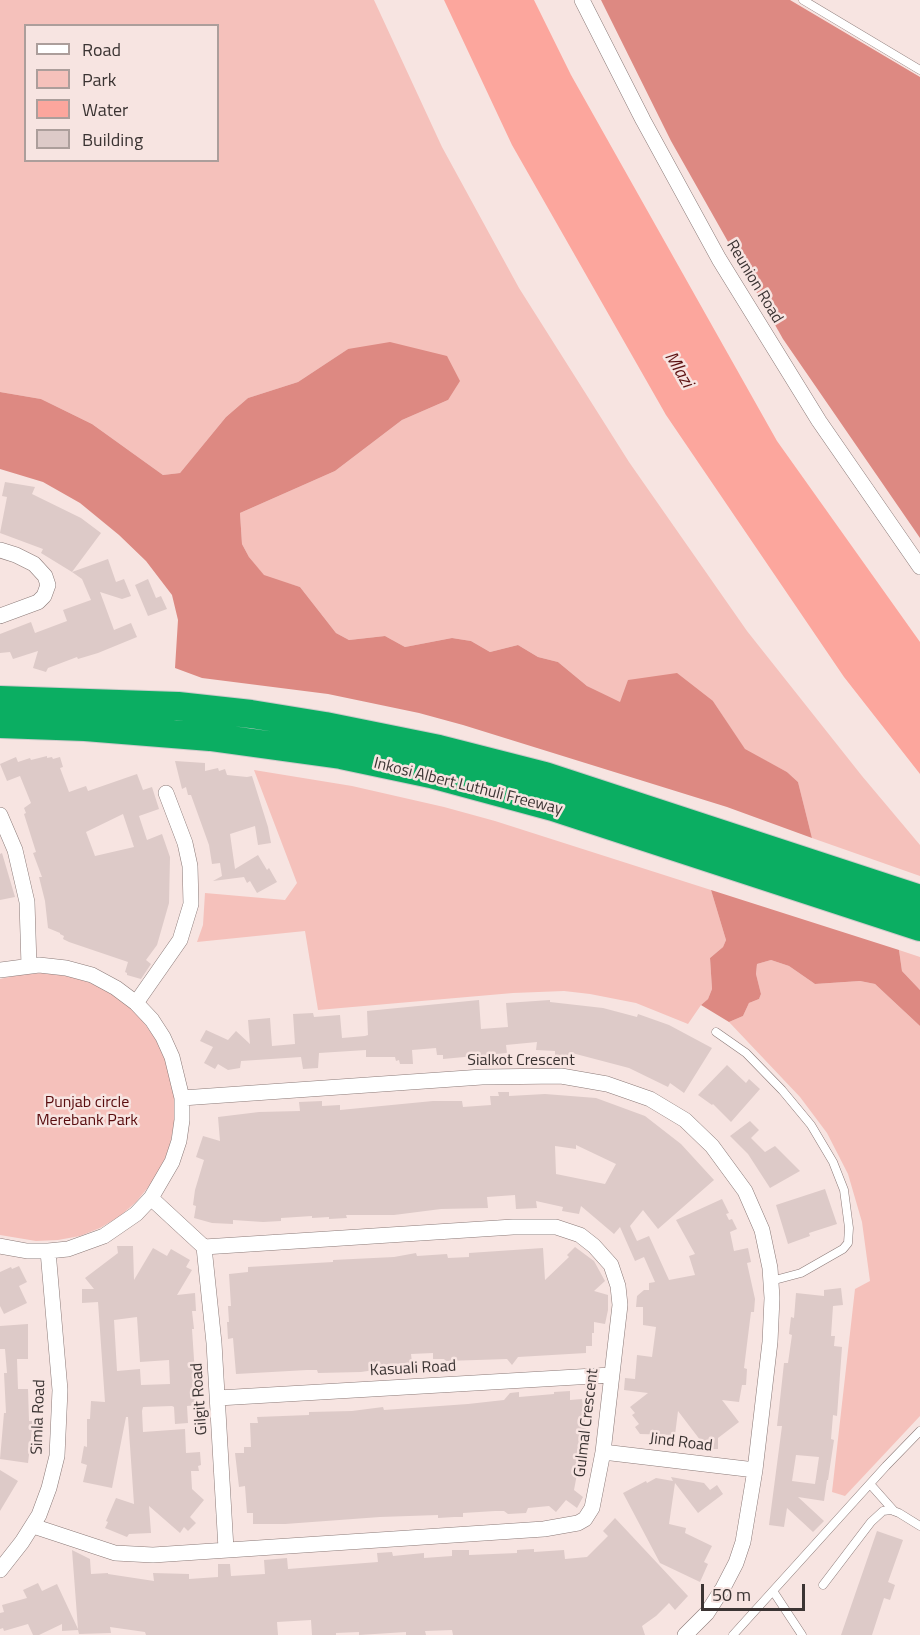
<!DOCTYPE html>
<html>
<head>
<meta charset="utf-8">
<style>
  body { margin:0 }
  #map { position:relative; width:920px; height:1635px; overflow:hidden; background:#f7e4e1; font-family:"Titillium Web",sans-serif }
  canvas { display:block }
  .legend { position:absolute; left:24px; top:24px; width:195px; height:138px; box-sizing:border-box; background:#f7e4e1; border:2px solid #ac9e9b; margin:0; padding:8px 10px; list-style:none; font-size:18px; color:#3b3433 }
  .legend li { display:flex; align-items:center; gap:12px; height:30px }
  .legend b { width:30px; border:2px solid #ac9e9b }
  .scale { position:absolute; left:701px; top:1584px; width:104px; height:27px; box-sizing:border-box; border:3px solid #3b3433; border-top:0; padding-left:8px; font-size:18px; line-height:21px; white-space:nowrap; color:#3b3433; -webkit-text-stroke:4px #f7e4e1; paint-order:stroke }
</style>
</head>
<body>
<div id="map">
<canvas width="920" height="1635"></canvas>
<ul class="legend">
<li><b style="height:8px;background:#fff"></b>Road</li>
<li><b style="height:16px;background:#f5c1bb"></b>Park</li>
<li><b style="height:16px;background:#fca69d"></b>Water</li>
<li><b style="height:16px;background:#ddcac8"></b>Building</li>
</ul>
<div class="scale">50 m</div>
</div>
<script>
const context = document.querySelector('canvas').getContext('2d');
context.lineJoin = 'round';
function paint(path, color) {
  context.fillStyle = color;
  context.fill(path, 'evenodd');
}
function toPath(rows) {
  const path = new Path2D();
  for (const r of rows) {
    path.moveTo(r[0], r[1]);
    for (let i = 2; i < r.length; i += 2) path.lineTo(r[i], r[i + 1]);
  }
  return path;
}
function trace(path, color, width, dash) {
  context.strokeStyle = color;
  context.lineWidth = width;
  context.lineCap = dash ? 'butt' : 'round';
  context.setLineDash(dash || []);
  context.stroke(path);
}
function drawText(font, color, halo, rows, align = 'center') {
  context.font = font + ' "Titillium Web",sans-serif';
  context.lineWidth = 5;
  context.setLineDash([]);
  context.textBaseline = 'middle';
  context.strokeStyle = halo;
  context.fillStyle = color;
  for (const [text, x, y, turn = 0] of rows) {
    context.save();
    context.translate(x, y);
    context.rotate((+turn || 0) * Math.PI / 180);
    context.textAlign = isNaN(turn) ? turn : align;
    if (halo) context.strokeText(text, 0, 0);
    context.fillText(text, 0, 0);
    context.restore();
  }
}
const green = toPath([
  [0,0,374,0,442,147,519,288,629,462,747,631,862,776,920,845,920,876,812,838,798,782,787,772,745,750,713,701,620,703,587,686,558,662,538,657,518,645,490,652,471,641,452,638,405,647,385,636,349,640,336,633,300,587,264,576,249,557,242,544,240,513,335,471,402,420,448,400,348,349,298,382,248,398,226,417,180,473,163,475,92,424,41,399,0,392],
  [26,26,218,26,218,160,26,160],
  [254,770,352,786,444,807,495,821,711,890,726,940,723,947,710,958,712,989,708,999,701,1005,688,1024,636,1003,590,994,564,991,513,993,318,1010,305,931,197,942,203,925,205,893,285,900,297,883],
  [899,950,920,957,920,990,902,971],
  [771,960,789,966,815,984,860,981,875,984,920,1026,920,1416,845,1496,832,1492,855,1289,870,1281,862,1222,848,1174,827,1133,800,1097,729,1022,743,1016,749,1003,759,999,761,994,756,974,757,964],
  [45,973,67,976,88,982,108,991,127,1004,142,1020,155,1038,165,1058,172,1079,175,1101,174,1123,170,1145,162,1166,150,1185,136,1202,120,1216,100,1228,80,1236,58,1240,36,1241,0,1235,0,979,23,974]
]);
const forest = toPath([
  [601,0,790,0,920,77,920,538,783,339,671,141],
  [390,342,447,356,460,381,448,400,402,420,335,471,240,513,242,544,249,557,264,575,300,587,336,633,349,640,385,636,405,647,452,638,471,641,490,652,518,645,538,657,558,662,587,686,620,702,628,680,677,673,713,701,745,749,787,772,798,782,812,838,727,807,463,725,419,713,328,694,202,678,175,668,178,620,172,595,146,561,119,535,80,503,43,482,0,469,0,392,41,399,92,424,163,475,180,473,226,417,248,398,298,382,348,349],
  [711,890,899,950,902,971,920,990,920,1026,875,984,860,981,815,984,789,966,771,960,757,964,756,974,761,994,759,999,749,1003,743,1016,729,1022,701,1005,708,999,712,989,710,958,723,947,726,940]
]);
const water = toPath([
  [444,0,534,0,571,75,777,441,920,642,920,774,844,677,666,415,512,145]
]);
const building = toPath([
  [5,482,35,487,32,494,81,518,101,533,72,572,41,553,43,549,0,533,7,497,2,496],
  [108,559,116,582,124,579,131,596,122,599,100,592,114,630,131,623,137,637,98,653,78,659,77,657,48,668,46,672,33,668,38,651,13,659,10,652,0,653,0,634,31,622,35,633,67,621,63,610,91,600,82,579,72,572],
  [148,579,156,598,161,596,167,609,148,616,135,585],
  [47,756,47,758,52,757,53,759,60,757,63,767,60,768,69,792,86,786,88,791,137,774,143,790,152,787,159,809,139,816,147,840,162,834,170,857,169,903,157,945,146,960,151,964,141,979,127,975,127,973,125,972,128,962,69,942,63,939,64,936,60,934,60,933,48,928,45,901,39,877,42,877,33,853,36,852,24,814,26,813,24,808,31,803,20,776,7,781,0,764,16,757,18,762,30,758,31,760],
  [123,814,134,847,95,856,86,832],
  [175,761,205,763,205,771,218,768,219,771,225,769,227,775,247,777,252,776,268,827,271,843,258,845,255,826,230,834,235,869,258,855,267,870,269,868,277,882,257,893,250,881,247,883,244,877,213,881,222,876,220,863,212,864,209,845,191,795,188,795,186,787,182,789],
  [2,853,15,897,0,900,0,854],
  [479,1000,481,1029,508,1027,506,1003,550,1000,550,1002,603,1008,637,1017,638,1014,669,1025,712,1048,684,1093,670,1083,668,1087,629,1068,572,1053,572,1057,555,1056,555,1051,536,1050,537,1042,506,1045,507,1053,443,1059,443,1055,437,1055,436,1048,412,1050,413,1064,400,1064,399,1060,396,1061,395,1057,366,1057,366,1050,319,1053,318,1068,303,1069,301,1057,241,1061,240,1068,228,1070,218,1064,215,1069,204,1063,213,1047,200,1041,206,1030,228,1040,236,1031,250,1044,248,1020,270,1018,272,1046,295,1044,293,1014,313,1013,314,1017,340,1015,342,1038,365,1036,368,1035,367,1011],
  [727,1065,746,1083,749,1079,760,1089,731,1122,713,1104,712,1105,698,1095],
  [498,1092,509,1092,509,1096,545,1094,596,1098,645,1116,681,1144,714,1180,658,1229,643,1210,630,1226,637,1241,649,1236,669,1280,695,1275,689,1256,695,1254,676,1220,722,1199,729,1213,726,1214,729,1220,732,1219,737,1229,730,1232,734,1251,748,1248,751,1262,747,1263,755,1299,754,1312,751,1312,744,1368,747,1369,746,1385,742,1385,739,1402,722,1400,739,1422,718,1438,718,1449,707,1449,678,1411,675,1435,640,1434,635,1427,639,1424,632,1415,635,1413,630,1407,648,1393,624,1390,625,1378,635,1379,637,1355,652,1357,656,1327,643,1325,643,1307,636,1307,637,1296,644,1290,649,1290,649,1283,655,1282,644,1257,635,1261,620,1227,614,1234,581,1206,579,1214,562,1211,563,1207,536,1201,537,1208,516,1209,515,1195,487,1197,488,1208,441,1209,394,1215,346,1215,347,1218,329,1219,329,1217,312,1218,312,1216,281,1218,281,1221,263,1222,233,1220,233,1224,212,1223,194,1218,196,1206,193,1205,195,1190,204,1160,196,1157,203,1136,220,1141,218,1117,259,1112,300,1111,299,1102,322,1101,322,1106,340,1105,340,1110,433,1101,462,1101,463,1107,491,1105,490,1096,499,1096],
  [576,1145,616,1164,605,1184,556,1174,555,1146,576,1149],
  [750,1121,759,1130,751,1138,765,1152,775,1146,800,1171,770,1188,748,1154,730,1136],
  [825,1189,837,1224,809,1233,810,1236,788,1244,776,1205],
  [117,1246,133,1246,134,1280,153,1248,167,1256,171,1249,190,1260,186,1267,192,1270,177,1295,195,1293,196,1311,192,1311,194,1329,192,1329,197,1405,187,1406,188,1423,175,1424,174,1407,172,1406,143,1407,142,1411,143,1432,185,1429,186,1453,200,1452,201,1465,198,1466,199,1471,191,1471,192,1489,204,1500,190,1517,196,1523,188,1531,184,1527,180,1533,149,1506,151,1533,129,1534,127,1537,105,1528,108,1522,106,1521,116,1498,134,1504,128,1417,126,1417,112,1488,83,1482,87,1465,81,1463,84,1446,87,1447,87,1419,90,1419,91,1401,105,1402,98,1302,82,1303,82,1289,94,1289,85,1278,118,1253],
  [137,1317,140,1362,169,1360,170,1384,141,1385,140,1369,117,1371,114,1320],
  [575,1247,594,1261,605,1281,594,1291,608,1295,608,1310,605,1324,594,1322,594,1333,592,1333,592,1346,586,1346,586,1353,518,1357,512,1365,507,1359,446,1361,444,1359,433,1359,433,1353,411,1354,412,1363,380,1365,381,1369,361,1372,318,1373,317,1370,307,1370,236,1374,233,1338,228,1339,227,1322,229,1322,228,1306,231,1306,229,1274,248,1272,248,1267,333,1262,333,1260,394,1257,416,1253,417,1256,447,1254,448,1258,469,1257,469,1253,543,1248,545,1280,569,1257,567,1255],
  [19,1266,27,1282,19,1286,27,1303,4,1314,0,1306,0,1272,11,1267,12,1269],
  [841,1288,843,1305,833,1306,831,1336,835,1336,834,1346,842,1347,837,1416,833,1415,831,1439,834,1440,828,1480,827,1480,824,1501,798,1497,824,1521,813,1532,787,1508,784,1527,769,1525,782,1426,777,1426,779,1409,784,1363,788,1363,792,1335,789,1334,791,1317,794,1318,796,1293,824,1296,824,1290],
  [796,1455,819,1457,815,1484,792,1481],
  [28,1324,28,1359,17,1359,18,1389,28,1389,29,1421,33,1421,28,1463,0,1459,4,1413,6,1413,4,1373,7,1373,5,1349,0,1349,0,1326],
  [570,1391,570,1400,582,1399,588,1447,582,1447,583,1459,579,1459,581,1474,577,1474,574,1490,583,1497,577,1508,566,1500,556,1512,549,1506,528,1508,526,1513,508,1514,504,1511,495,1511,463,1513,463,1517,454,1517,438,1518,438,1515,380,1517,285,1524,253,1524,253,1513,247,1513,245,1486,239,1487,235,1453,244,1453,244,1447,251,1447,250,1423,258,1423,257,1417,309,1415,309,1412,352,1411,383,1407,384,1410,468,1404,504,1400,510,1393,519,1392,519,1397,554,1394,554,1392],
  [0,1470,18,1481,0,1511],
  [671,1477,704,1483,710,1490,717,1485,723,1494,698,1513,675,1483,669,1524,686,1528,685,1533,712,1546,704,1562,708,1564,700,1582,660,1563,623,1493,646,1481,647,1483,656,1478,673,1481],
  [615,1518,688,1596,675,1610,669,1603,656,1616,642,1626,645,1635,453,1635,452,1630,425,1631,426,1635,406,1635,406,1632,359,1635,359,1632,336,1633,336,1635,312,1635,311,1620,277,1622,278,1635,146,1635,145,1632,110,1627,111,1633,79,1634,78,1630,62,1631,62,1624,39,1635,33,1635,28,1624,4,1631,3,1628,0,1629,0,1613,4,1612,2,1605,27,1598,23,1590,38,1583,42,1591,57,1584,78,1629,72,1550,90,1559,91,1574,108,1573,108,1574,154,1581,153,1573,189,1574,189,1579,218,1577,218,1564,230,1564,231,1576,265,1574,264,1560,287,1558,288,1569,378,1562,377,1553,392,1552,393,1556,424,1553,424,1558,452,1556,452,1550,469,1550,469,1555,517,1553,517,1550,534,1549,534,1552,564,1550,565,1559,587,1557,608,1536,603,1531],
  [877,1531,903,1540,888,1582,895,1585,890,1600,884,1598,872,1635,841,1635]
]);
const service = toPath([
  [803,0,920,70],
  [716,1032,746,1053,782,1090,811,1125,833,1162,844,1190,849,1228,848,1243,843,1249,801,1273,771,1281],
  [870,1484,894,1511],
  [823,1585,871,1522,883,1511,891,1510,899,1513,920,1526],
  [773,1591,802,1635],
  [733,1635,886,1466,920,1431]
]);
const minor = toPath([
  [582,0,643,120,719,259,819,421,920,567],
  [0,550,16,555,34,564,45,576,48,585,44,596,38,602,0,616],
  [0,815,15,850,27,902,29,966],
  [0,970,39,965,66,968,92,975,116,988,136,1003,152,1020,163,1037,172,1057,182,1098,182,1120,179,1141,172,1162,151,1198,136,1214,104,1236,68,1249,48,1251,27,1251,0,1246],
  [136,1003,180,940,191,904,190,866,185,843,166,793],
  [182,1098,482,1077,561,1076,607,1084,650,1099,685,1120,712,1146,745,1191,762,1230,770,1268,772,1298,770,1342,755,1470,743,1542,736,1563,723,1588,707,1613,685,1635],
  [204,1247,214,1343,226,1549],
  [218,1398,611,1375],
  [603,1452,755,1470],
  [33,1526,115,1553,153,1555,544,1529,578,1523,585,1519,592,1508,603,1452,620,1305,618,1286,611,1265,594,1246,580,1235,556,1227,513,1227,204,1247,151,1198],
  [0,1570,22,1542,39,1515,49,1488,57,1456,60,1390,48,1251]
]);
const motorway = toPath([
  [0,700,178,706,251,714,325,726,439,749,545,776,920,899],
  [0,724,85,727,210,737,341,755,431,774,553,807,920,927]
]);
const streetNames = [
  ["Reunion Road",754,282,59],
  ["Inkosi Albert Luthuli Freeway",468,787,14],
  ["Sialkot Crescent",521,1061],
  ["Kasuali Road",413,1369,-3],
  ["Gilgit Road",200,1399,-94],
  ["Simla Road",39,1417,-88],
  ["Gulmal Crescent",587,1423,-83],
  ["Jind Road",681,1443,7]
];
const parkNames = [
  ["Punjab circle",87,1103],
  ["Merebank Park",87,1121]
];
const waterNames = [
  ["Mlazi",678,370,59]
];
paint(green, '#f5c1bb');
paint(forest, '#dd8982');
paint(water, '#fca69d');
paint(building, '#ddcac8');
trace(service, '#8b7a78', 9);
trace(minor, '#8b7a78', 16);
trace(motorway, '#cccaca', 30);
trace(service, '#fff', 8);
trace(minor, '#fff', 15);
trace(motorway, '#0bae62', 28);
drawText('16px', '#3b3433', '#f7e4e1', streetNames);
drawText('16px', '#580c0e', '#f7e4e1', parkNames);
drawText('italic 18px', '#5c1111', '#f7e4e1', waterNames);
</script>
</body>
</html>
